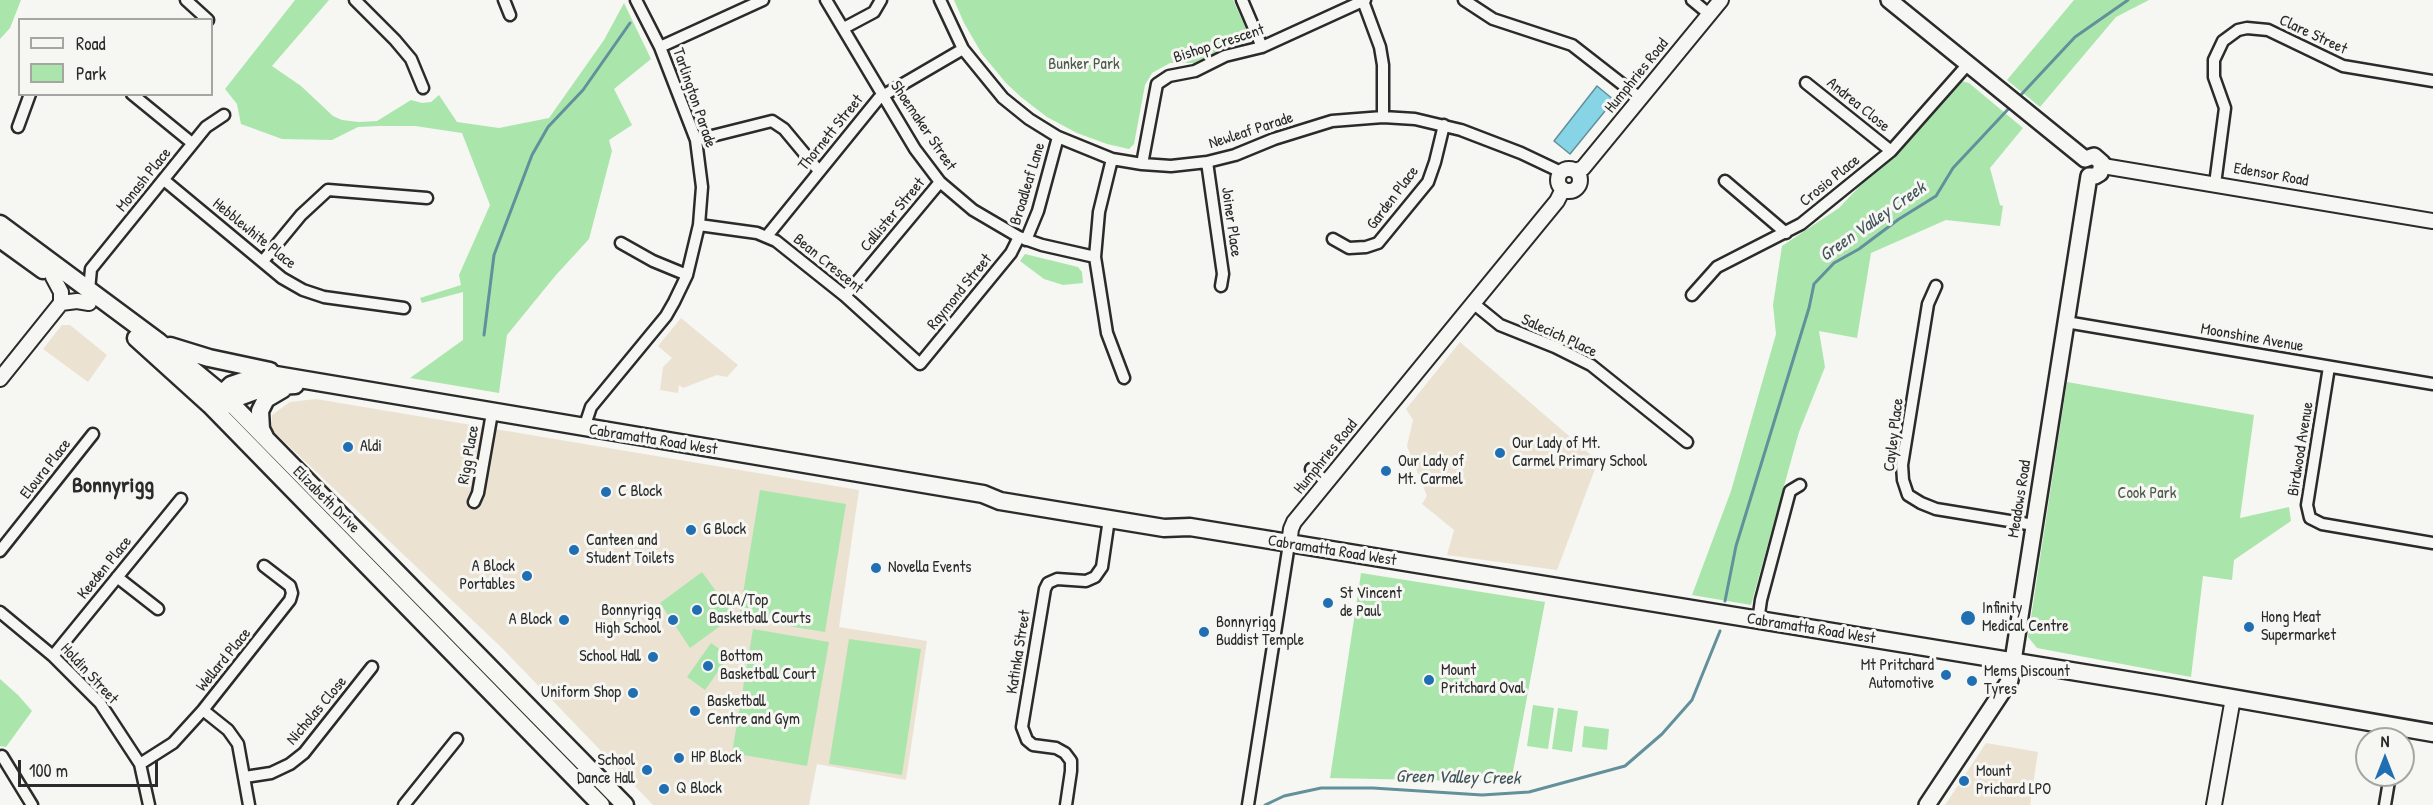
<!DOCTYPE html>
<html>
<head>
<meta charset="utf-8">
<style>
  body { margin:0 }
  #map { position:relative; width:2433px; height:805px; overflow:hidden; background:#f6f6f2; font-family:"Patrick Hand",sans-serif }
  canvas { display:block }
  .legend { position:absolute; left:18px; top:18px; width:195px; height:78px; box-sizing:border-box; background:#f6f6f2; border:2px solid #a5a5a2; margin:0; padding:8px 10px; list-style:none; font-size:18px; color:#2b2b2b }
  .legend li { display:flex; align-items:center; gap:12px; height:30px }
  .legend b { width:30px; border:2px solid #a5a5a2 }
  .north { position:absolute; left:2355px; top:727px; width:60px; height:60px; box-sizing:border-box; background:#f6f6f2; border:2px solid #a5a5a2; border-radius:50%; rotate:0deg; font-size:16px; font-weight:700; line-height:24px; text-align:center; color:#2b2b2b }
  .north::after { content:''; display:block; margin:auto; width:21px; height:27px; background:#1f6fb2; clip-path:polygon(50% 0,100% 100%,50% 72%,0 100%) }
  .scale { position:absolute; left:18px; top:760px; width:140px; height:27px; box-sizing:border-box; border:3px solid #2b2b2b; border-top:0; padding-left:8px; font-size:18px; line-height:21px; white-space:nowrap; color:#2b2b2b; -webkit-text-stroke:4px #f6f6f2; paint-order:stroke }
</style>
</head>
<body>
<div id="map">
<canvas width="2433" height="805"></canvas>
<ul class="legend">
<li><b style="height:8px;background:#f6f6f2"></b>Road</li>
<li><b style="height:16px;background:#aae6ac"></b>Park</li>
</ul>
<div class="north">N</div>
<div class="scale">100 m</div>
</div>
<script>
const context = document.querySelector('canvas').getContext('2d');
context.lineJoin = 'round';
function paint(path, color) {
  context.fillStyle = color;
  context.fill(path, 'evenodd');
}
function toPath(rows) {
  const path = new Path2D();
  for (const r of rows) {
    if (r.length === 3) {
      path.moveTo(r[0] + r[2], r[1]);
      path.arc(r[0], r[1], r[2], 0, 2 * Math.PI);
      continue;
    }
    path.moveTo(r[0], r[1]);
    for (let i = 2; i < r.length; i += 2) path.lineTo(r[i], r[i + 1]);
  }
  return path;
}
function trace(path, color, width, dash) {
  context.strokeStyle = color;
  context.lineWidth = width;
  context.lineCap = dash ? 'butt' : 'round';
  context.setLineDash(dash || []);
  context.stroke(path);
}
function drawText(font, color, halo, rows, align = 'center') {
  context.font = font + ' "Patrick Hand",sans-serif';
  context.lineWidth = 6;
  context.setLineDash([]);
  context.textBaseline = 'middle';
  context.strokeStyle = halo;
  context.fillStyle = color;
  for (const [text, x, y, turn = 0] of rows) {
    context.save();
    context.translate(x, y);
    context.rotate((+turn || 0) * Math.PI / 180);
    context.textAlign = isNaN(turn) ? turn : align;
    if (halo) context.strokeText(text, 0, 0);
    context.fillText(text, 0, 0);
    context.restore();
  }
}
const built = toPath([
  [681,318,738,365,727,377,717,375,683,388,679,385,678,393,660,390,663,367,672,358,658,346],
  [62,325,70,325,107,355,88,382,43,349],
  [1460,342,1598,461,1557,570,1447,555,1454,530,1422,504,1427,496,1407,446,1413,420,1406,409],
  [316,399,859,490,839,627,927,641,906,780,817,764,809,805,653,805,501,647,272,430,272,415,290,402],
  [1986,743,2038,752,2030,805,1945,805]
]);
const green = toPath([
  [0,0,21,0,10,28,0,39],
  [295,0,329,0,272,66,301,86,333,116,342,120,359,122,377,121,411,100,422,103,431,102,439,95,457,122,499,128,549,118,604,40,624,3,651,59,614,89,632,125,609,140,612,151,589,239,556,275,507,335,499,393,410,378,463,340,463,292,422,303,420,298,461,285,459,275,490,205,462,133,415,126,379,126,358,127,332,140,282,139,241,124,237,104,225,89],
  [954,0,1233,0,1248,33,1244,42,1223,49,1194,63,1170,63,1152,73,1145,85,1134,144,1129,149,1107,144,1077,133,1047,117,1021,97,1006,83,982,54,964,23],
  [2074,0,2149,0,2116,17,2040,107,2007,80],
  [1961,81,1969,83,2023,128,1990,168,2000,205,2003,206,2000,226,1946,220,1871,253,1857,338,1819,331,1825,367,1799,432,1751,605,1692,595,1731,491,1776,334,1773,305,1782,246,1839,208,1874,171,1901,149],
  [1025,254,1078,267,1082,272,1083,283,1063,285,1044,279,1020,261],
  [2067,382,2254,415,2240,518,2289,507,2291,521,2234,560,2232,580,2203,576,2191,677,2037,648,2028,637],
  [760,490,846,504,825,632,739,618],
  [702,572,734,616,690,648,660,603],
  [1361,573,1545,602,1511,782,1330,778],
  [753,629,829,642,807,766,732,753],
  [849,639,921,649,902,775,829,764],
  [711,643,729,656,705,690,687,677],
  [0,679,18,695,32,711,6,747,0,746],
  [1533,705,1554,708,1548,749,1527,746],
  [1558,708,1578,711,1572,752,1552,749],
  [1584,726,1609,729,1607,750,1582,747]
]);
const water = toPath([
  [1597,86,1614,100,1570,154,1554,141,1597,86]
]);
const stream = toPath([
  [2018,98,2075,37,2128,0],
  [484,335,494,255,532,155,548,127,583,90,630,23],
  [1725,601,1736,546,1809,308,1814,284,1834,263,1859,249,1899,219,1936,196,1953,168,2012,105],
  [1265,805,1284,796,1321,788,1373,788,1482,795,1529,792,1625,766,1662,734,1692,700,1720,631]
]);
const minor = toPath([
  [186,0,208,20],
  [355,0,395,40,411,59,423,88],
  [504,0,510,15],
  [826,0,915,149,940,182,973,210,1019,237,1042,245,1095,257],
  [940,0,963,49,1003,98,1029,119,1058,137,1112,159,1142,164,1171,166,1207,162,1235,155,1274,139,1332,121,1383,117,1415,119,1461,130,1521,153,1561,172],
  [1242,0,1262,47],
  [1464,0,1493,19,1572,45,1640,98],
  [1692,0,1709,14],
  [1363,1,1380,47,1383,65,1383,117],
  [844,28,874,12,881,0],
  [660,47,763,0],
  [1806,83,1891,151],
  [132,94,192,143],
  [18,127,30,94],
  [696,140,772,121,784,129,819,171],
  [1112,159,1099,212,1095,257,1107,333,1124,378],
  [1207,162,1223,274,1221,286],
  [1142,164,1157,84,1169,76,1195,71,1225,56,1262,47,1365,0],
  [164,180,282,278,303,290,324,297,404,308],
  [1725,181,1786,233],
  [2215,184,2225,108,2214,77,2214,60,2223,41,2238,30,2247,28,2268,30,2343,66,2433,81],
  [699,225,757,233,776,241,845,296,920,364,1011,253,1019,237],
  [767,236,879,98,963,49],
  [1333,239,1349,248,1366,247,1378,243,1428,182,1435,162,1444,125],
  [1026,240,1038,211,1058,137],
  [621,243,653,261,687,275],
  [263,261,301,215,328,190,427,198],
  [1936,286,1928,304,1902,465,1903,480,1908,495,1921,503,1936,509,2034,525],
  [89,290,91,269,206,127,224,115],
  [1692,295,1717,267,1801,224,1891,151,1968,64],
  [845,296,940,182],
  [1473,303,1500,325,1555,347,1591,365,1687,442],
  [2066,322,2433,384],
  [2329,367,2307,505,2310,518,2322,524,2433,543],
  [584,428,591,407,666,316,674,302,687,275,699,225,702,187,696,140,660,47,636,0],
  [1311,469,1327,482],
  [474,502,478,493,492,413],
  [0,551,93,434],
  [117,577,158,609],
  [0,612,53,656,100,703,140,764,149,805],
  [1758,621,1761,600,1790,491,1800,485],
  [53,656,181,499],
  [203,710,228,730,238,744,249,805],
  [2396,739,2398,727],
  [2,756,32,805],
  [140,764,173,743,203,710,290,600,292,593,290,586,264,566],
  [245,777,271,773,290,764,304,753,372,667],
  [404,805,457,739],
  [1066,805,1071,771,1071,761,1065,753,1056,748,1033,745,1027,740,1022,727,1045,589,1048,583,1057,579,1086,581,1095,577,1102,567,1109,519],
  [1248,805,1289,544],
  [2385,805,2390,775]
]);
const tertiary = toPath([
  [2103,166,2433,221],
  [1569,180,11],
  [1576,171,1583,168,1721,0],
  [61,303,77,301,89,303],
  [0,379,61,303,61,292,53,277],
  [1289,544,1291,529,1294,522,1557,201,1563,189],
  [2214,805,2233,698]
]);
const secondary = toPath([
  [1889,0,2085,159],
  [2085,159,2094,156,2102,163,2100,173,2095,176,2089,176],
  [1927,805,2010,680,2089,176]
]);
const primary = toPath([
  [0,224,159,342,221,393,625,805],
  [0,239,43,270],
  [136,338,210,405,601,805],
  [170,346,209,358,270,371],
  [210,405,231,385,260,375,276,375,983,494,1000,501,1164,528,1190,527,1264,539,2163,686,2433,733],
  [223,407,231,400,258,390,279,386,295,385],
  [265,437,261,429,260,411,266,399,283,389]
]);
const markers = [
  [348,447,6,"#1f6fb2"],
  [1500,453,6,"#1f6fb2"],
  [1386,471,6,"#1f6fb2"],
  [606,492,6,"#1f6fb2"],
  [691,530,6,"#1f6fb2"],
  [574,550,6,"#1f6fb2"],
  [876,568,6,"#1f6fb2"],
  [527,576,6,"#1f6fb2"],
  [1328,603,6,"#1f6fb2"],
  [697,610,6,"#1f6fb2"],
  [1968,618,8,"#1f6fb2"],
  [564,620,6,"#1f6fb2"],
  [673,620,6,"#1f6fb2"],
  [2249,627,6,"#1f6fb2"],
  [1204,632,6,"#1f6fb2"],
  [653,657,6,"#1f6fb2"],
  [708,666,6,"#1f6fb2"],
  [1946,675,6,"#1f6fb2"],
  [1429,680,6,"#1f6fb2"],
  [1972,681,6,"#1f6fb2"],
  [633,693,6,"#1f6fb2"],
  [695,711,6,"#1f6fb2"],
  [679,758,6,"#1f6fb2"],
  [647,770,6,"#1f6fb2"],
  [1964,781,6,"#1f6fb2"],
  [664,789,6,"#1f6fb2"]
];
const streetNames = [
  ["Clare Street",2313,35,25],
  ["Bishop Crescent",1219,44,-18],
  ["Humphries Road",1637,76,-51],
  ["Tarlington Parade",694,98,71],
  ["Andrea Close",1858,105,39],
  ["Shoemaker Street",923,126,56],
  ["Newleaf Parade",1251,131,-18],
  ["Thornett Street",831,133,-51],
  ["Edensor Road",2271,175,10],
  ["Monash Place",144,180,-51],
  ["Crosio Place",1830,181,-39],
  ["Broadleaf Lane",1028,184,-73],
  ["Garden Place",1393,198,-53],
  ["Callister Street",893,215,-50],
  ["Joiner Place",1231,222,82],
  ["Hebblewhite Place",254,234,39],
  ["Bean Crescent",828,264,39],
  ["Raymond Street",960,292,-51],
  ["Salecich Place",1559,336,25],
  ["Moonshine Avenue",2252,338,10],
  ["Cayley Place",1894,435,-83],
  ["Cabramatta Road West",653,440,9],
  ["Birdwood Avenue",2301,449,-81],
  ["Rigg Place",469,455,-80],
  ["Humphries Road",1326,457,-51],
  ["Eloura Place",46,469,-52],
  ["Meadows Road",2020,499,-81],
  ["Elizabeth Drive",326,500,45],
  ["Cabramatta Road West",1332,551,9],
  ["Keeden Place",105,568,-51],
  ["Cabramatta Road West",1811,629,9],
  ["Katinka Street",1019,652,-81],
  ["Wellard Place",224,660,-51],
  ["Holdin Street",89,674,47],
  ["Nicholas Close",317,711,-50]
];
const parkNames = [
  ["Bunker Park",1084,65],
  ["Cook Park",2147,494]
];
const poiNames = [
  ["Our Lady of Mt.",1512,444],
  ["Carmel Primary School",1512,462],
  ["Aldi",360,447],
  ["Our Lady of",1398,462],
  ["Mt. Carmel",1398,480],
  ["C Block",618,492],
  ["G Block",703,530],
  ["Canteen and",586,541],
  ["Student Toilets",586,559],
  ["A Block",515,567,"right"],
  ["Portables",515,585,"right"],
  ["Novella Events",888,568],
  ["St Vincent",1340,594],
  ["de Paul",1340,612],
  ["COLA/Top",709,601],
  ["Basketball Courts",709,619],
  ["Infinity",1982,609],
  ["Medical Centre",1982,627],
  ["Bonnyrigg",661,611,"right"],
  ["High School",661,629,"right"],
  ["Hong Meat",2261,618],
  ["Supermarket",2261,636],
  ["A Block",552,620,"right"],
  ["Bonnyrigg",1216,623],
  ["Buddist Temple",1216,641],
  ["School Hall",641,657,"right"],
  ["Bottom",720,657],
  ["Basketball Court",720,675],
  ["Mt Pritchard",1934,666,"right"],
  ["Automotive",1934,684,"right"],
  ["Mount",1441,671],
  ["Pritchard Oval",1441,689],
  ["Mems Discount",1984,672],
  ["Tyres",1984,690],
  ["Uniform Shop",621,693,"right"],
  ["Basketball",707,702],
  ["Centre and Gym",707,720],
  ["HP Block",691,758],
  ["School",635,761,"right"],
  ["Dance Hall",635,779,"right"],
  ["Mount",1976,772],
  ["Prichard LPO",1976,790],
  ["Q Block",676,789]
];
const waterNames = [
  ["Green Valley Creek",1873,222,-35],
  ["Green Valley Creek",1458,778,1]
];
const districtNames = [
  ["Bonnyrigg",113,486]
];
paint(built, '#ece2d2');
paint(green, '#aae6ac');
paint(water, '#86d4e5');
trace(water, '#62909b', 1.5);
trace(stream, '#62909b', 3);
trace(minor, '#2b2b2b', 15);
trace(tertiary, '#2b2b2b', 18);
trace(secondary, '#2b2b2b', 20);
trace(primary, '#2b2b2b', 21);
trace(minor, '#f6f6f2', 10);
trace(tertiary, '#f6f6f2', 14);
trace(secondary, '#f6f6f2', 15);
trace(primary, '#f6f6f2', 16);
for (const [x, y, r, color] of markers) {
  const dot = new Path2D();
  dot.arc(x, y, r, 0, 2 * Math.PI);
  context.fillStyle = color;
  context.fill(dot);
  trace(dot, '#f6f6f2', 2);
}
drawText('16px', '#2b2b2b', '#f6f6f2', streetNames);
drawText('16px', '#4b5a4b', '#f6f6f2', parkNames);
drawText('16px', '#2b2b2b', '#f6f6f2', poiNames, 'left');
drawText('italic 18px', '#42555a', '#f6f6f2', waterNames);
drawText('bold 22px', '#2b2b2b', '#f6f6f2', districtNames);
</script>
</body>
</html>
